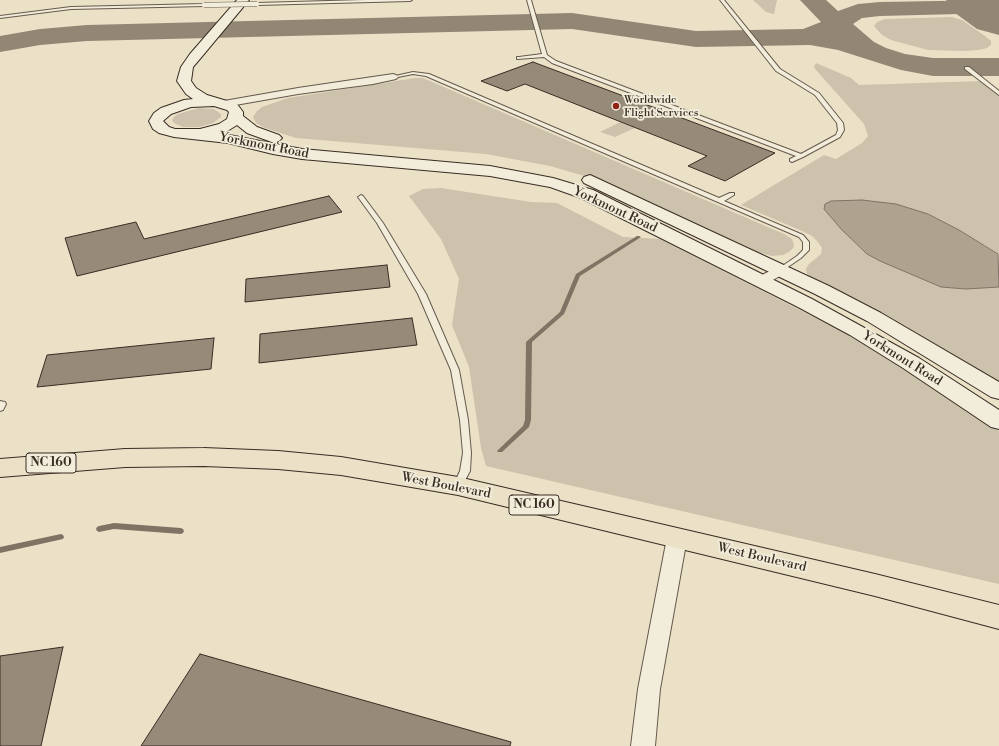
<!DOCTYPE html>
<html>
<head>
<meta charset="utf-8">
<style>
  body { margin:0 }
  canvas { display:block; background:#ebe1c7 }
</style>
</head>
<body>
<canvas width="999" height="746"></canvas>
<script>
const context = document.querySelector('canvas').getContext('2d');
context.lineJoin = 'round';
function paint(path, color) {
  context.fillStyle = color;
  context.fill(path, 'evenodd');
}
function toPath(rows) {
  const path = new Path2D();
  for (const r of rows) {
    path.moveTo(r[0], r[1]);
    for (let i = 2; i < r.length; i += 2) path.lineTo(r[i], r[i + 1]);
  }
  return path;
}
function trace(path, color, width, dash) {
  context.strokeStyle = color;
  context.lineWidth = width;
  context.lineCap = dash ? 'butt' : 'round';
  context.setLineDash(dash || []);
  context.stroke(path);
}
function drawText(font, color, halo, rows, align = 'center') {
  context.font = font + ' "Libre Bodoni",serif';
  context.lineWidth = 3.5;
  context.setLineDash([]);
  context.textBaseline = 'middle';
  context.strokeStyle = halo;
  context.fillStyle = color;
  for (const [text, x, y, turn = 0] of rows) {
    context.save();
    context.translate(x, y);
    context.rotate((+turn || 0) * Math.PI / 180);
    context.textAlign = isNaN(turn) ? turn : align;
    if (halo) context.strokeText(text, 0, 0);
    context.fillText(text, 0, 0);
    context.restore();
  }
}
const green = toPath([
  [753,0,777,0,774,14,766,12],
  [952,17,962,20,985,36,991,41,991,45,987,48,979,50,964,51,928,50,891,40,882,35,874,26,877,22,885,19],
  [816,63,851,78,859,85,982,81,999,95,999,254,959,230,928,214,842,230,867,254,880,261,941,287,966,289,999,287,999,384,813,280,807,274,806,269,808,265,821,254,822,248,818,242,812,236,802,231,741,205,824,155,836,159,862,143,868,136,864,124,816,70,814,67],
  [415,78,423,78,784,234,792,239,794,245,793,248,789,252,783,255,772,256,756,252,621,189,598,180,550,166,486,154,296,138,265,128,256,123,253,117,257,111,262,107,288,98],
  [199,108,214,109,221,114,221,117,213,123,199,127,183,127,174,123,172,120,174,117,178,114],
  [620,122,635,128,615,137,600,132],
  [441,188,531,202,557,203,623,237,660,239,853,337,943,393,999,431,999,584,486,466,481,448,469,367,452,325,459,279,441,239,409,196,423,189]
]);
const water = toPath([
  [862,200,896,204,928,214,959,230,998,254,999,287,966,289,941,287,880,261,867,254,842,230,824,209,825,204,831,201,862,200]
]);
const stream = toPath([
  [637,236,639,236,641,237,580,276,564,314,532,342,531,420,529,427,502,452,498,452,497,451,498,450,523,426,525,420,526,342,560,312,576,274,637,236],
  [114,523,181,528,183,529,184,531,183,533,181,534,114,529,99,532,97,531,96,529,97,527,99,526,114,523],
  [61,534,63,535,64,537,63,539,0,553,0,547,61,534]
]);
const taxiway = toPath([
  [800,0,826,0,838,11,858,4,880,2,999,0,999,13,880,16,862,18,853,24,874,42,886,48,905,54,933,58,999,58,999,76,933,76,901,70,838,50,810,45,696,47,572,29,87,41,40,45,0,52,0,36,40,29,87,25,572,13,696,31,803,29,821,22,800,0]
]);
const runway = toPath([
  [946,0,999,0,999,35,977,29,955,13,946,0]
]);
const building = toPath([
  [533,62,775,153,725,181,688,166,707,156,525,84,507,91,481,81,533,62],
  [329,196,342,212,77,276,65,238,136,222,144,239,329,196],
  [387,265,390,287,245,302,246,279,387,265],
  [412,318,417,345,259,363,260,334,412,318],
  [214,338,211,369,37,387,47,355,214,338],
  [63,647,41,746,0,746,0,656,63,647],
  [200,654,511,742,510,746,141,746,200,654]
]);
const lane = toPath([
  [364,0,412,0,410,1,257,5,255,4,257,3,364,0],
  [527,0,531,0,547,55,556,61,801,154,836,135,838,130,837,123,815,95,776,71,720,0,724,0,780,69,819,93,843,123,844,130,840,137,803,157,792,162,790,161,790,159,796,156,552,63,544,57,517,59,517,57,519,57,542,54,527,0],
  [204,4,205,6,71,9,0,18,0,16,71,7,204,4],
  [965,67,969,67,999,91,999,95,965,69,965,67],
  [413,72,429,74,719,198,730,193,734,193,734,195,724,201,803,235,809,242,809,250,801,258,782,271,778,271,777,270,778,269,797,256,803,250,803,242,799,237,426,76,413,74,393,78,391,77,413,72],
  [361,195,363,196,383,223,426,294,459,370,468,420,471,453,470,471,461,488,458,489,455,488,453,486,460,471,463,453,460,420,451,370,418,294,377,223,358,197,361,195],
  [0,401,5,402,6,404,3,410,0,411,0,401]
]);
const street = toPath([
  [393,74,396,75,398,77,396,79,373,84,298,94,224,107,219,104,224,101,298,88,393,74],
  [780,266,785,267,787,270,785,273,766,284,761,285,756,284,754,281,756,278,780,266],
  [677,530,684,533,687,538,660,689,655,746,631,746,638,689,667,538,670,533,677,530]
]);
const secondary = toPath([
  [237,0,249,0,199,60,193,67,191,81,196,88,207,95,237,104,243,112,243,116,257,127,279,135,282,138,279,141,274,143,269,141,247,133,237,125,229,130,219,133,302,149,490,166,553,178,593,190,812,299,919,358,999,410,999,429,991,427,903,368,850,335,798,307,581,198,550,187,490,176,302,159,273,154,228,143,174,137,159,133,153,129,149,121,154,113,161,108,184,100,193,99,186,94,177,81,181,67,190,54,237,0],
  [214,106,227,110,229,112,227,119,219,124,200,129,175,129,169,127,163,121,171,114,191,107,214,106],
  [590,175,829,286,881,313,999,382,999,399,991,397,867,321,815,294,584,183,582,180,584,177,590,175]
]);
const primary = toPath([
  [204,448,278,451,341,457,458,477,875,574,999,605,999,629,875,596,458,495,341,475,278,469,204,466,125,467,0,477,0,459,125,449,204,448]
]);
const laneBridge = toPath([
  [204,5,257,4]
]);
const markers = [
  [616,106,4,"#8f2418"]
];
const farPoinames = [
  ["Worldwide",624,100],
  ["Flight Services",624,113]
];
const shields = [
  [51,463,50],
  [534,505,50]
];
const shieldNames = [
  ["NC 160",51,463],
  ["NC 160",534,505]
];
const streetNames = [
  ["Yorkmont Road",264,146,11],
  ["Yorkmont Road",615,210,25],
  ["Yorkmont Road",902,359,32],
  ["West Boulevard",446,486,11],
  ["West Boulevard",762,558,13]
];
paint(green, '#cdc2ab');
paint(water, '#aea38f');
trace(water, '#7f7364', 1);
paint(stream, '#7f7364');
paint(taxiway, '#928675');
paint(runway, '#928675');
paint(building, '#968a78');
trace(building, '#392c23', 1);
trace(lane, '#66594c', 2);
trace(street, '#66594c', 2);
trace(secondary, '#392c23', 2);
trace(primary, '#392c23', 2);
paint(lane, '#f2ecdb');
paint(street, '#f2ecdb');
paint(secondary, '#f2ecdb');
paint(primary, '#ebe1c7');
trace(laneBridge, '#66594c', 5.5, []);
trace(laneBridge, '#f2ecdb', 4.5);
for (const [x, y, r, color] of markers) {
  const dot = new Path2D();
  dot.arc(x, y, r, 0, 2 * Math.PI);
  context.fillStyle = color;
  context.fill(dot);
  trace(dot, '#f2ecdb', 1.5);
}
drawText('11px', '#392c23', '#f2ecdb', farPoinames, 'left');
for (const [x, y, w] of shields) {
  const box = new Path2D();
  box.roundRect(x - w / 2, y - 10, w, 20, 3);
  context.fillStyle = '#f2ecdb';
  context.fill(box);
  trace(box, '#392c23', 1);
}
drawText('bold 12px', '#392c23', null, shieldNames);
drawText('13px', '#392c23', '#f2ecdb', streetNames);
</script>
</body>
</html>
